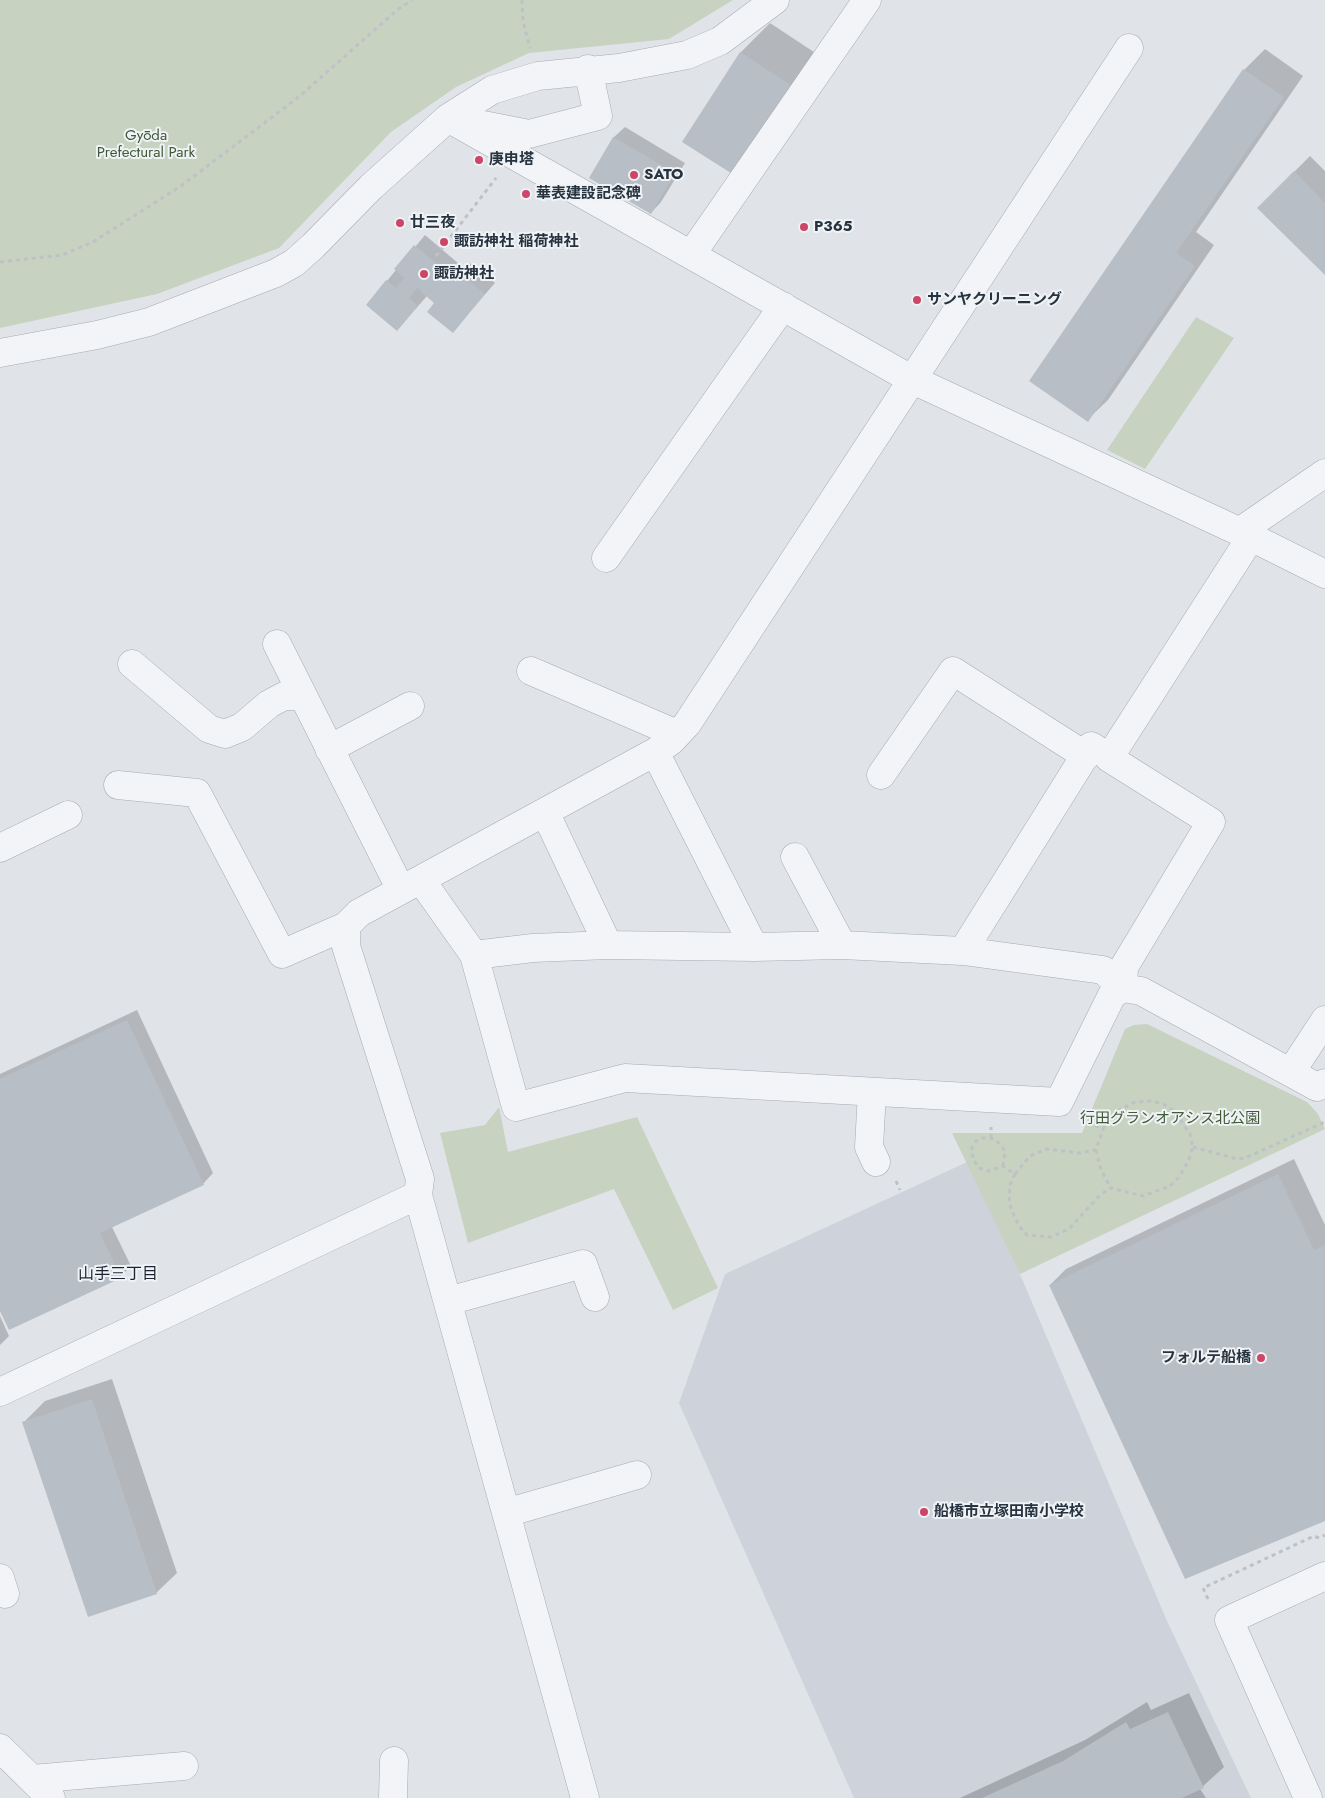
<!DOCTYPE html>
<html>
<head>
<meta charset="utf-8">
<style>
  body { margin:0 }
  canvas { display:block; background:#e0e4e9 }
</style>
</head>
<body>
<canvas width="1325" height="1798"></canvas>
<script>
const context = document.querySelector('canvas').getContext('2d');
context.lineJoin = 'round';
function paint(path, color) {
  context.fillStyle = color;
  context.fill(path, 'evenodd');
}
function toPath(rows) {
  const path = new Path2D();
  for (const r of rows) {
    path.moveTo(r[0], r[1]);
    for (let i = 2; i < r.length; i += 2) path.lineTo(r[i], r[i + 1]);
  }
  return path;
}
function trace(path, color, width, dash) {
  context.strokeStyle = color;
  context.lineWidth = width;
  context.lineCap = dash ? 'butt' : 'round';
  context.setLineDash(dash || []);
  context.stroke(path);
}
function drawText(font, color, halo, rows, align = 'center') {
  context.font = font + ' Jost,"Noto Sans JP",sans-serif';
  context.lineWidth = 4;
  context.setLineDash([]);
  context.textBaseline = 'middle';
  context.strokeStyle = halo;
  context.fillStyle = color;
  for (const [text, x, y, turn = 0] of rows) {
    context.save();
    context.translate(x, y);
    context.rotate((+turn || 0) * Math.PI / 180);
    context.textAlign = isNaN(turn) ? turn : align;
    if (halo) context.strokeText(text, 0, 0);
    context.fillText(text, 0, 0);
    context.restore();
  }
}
const built = toPath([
  [967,1162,1020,1274,1167,1621,1251,1798,854,1798,679,1403,725,1274]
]);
const green = toPath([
  [0,0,733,0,669,39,529,53,456,87,391,132,279,248,157,294,0,328],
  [1196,317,1234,338,1145,469,1107,450],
  [1147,1024,1307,1102,1318,1114,1325,1129,1020,1274,952,1133,1082,1133,1125,1029,1134,1025],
  [499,1107,508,1152,637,1117,718,1288,673,1310,614,1189,468,1243,440,1133,485,1125]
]);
const shadow = toPath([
  [770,23,820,56,763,145,683,141,741,52],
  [1265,49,1303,76,1196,232,1214,245,1108,400,1087,420,1244,70],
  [625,127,685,163,661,202,651,213,590,177,614,137],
  [1310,156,1325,171,1325,273,1258,208],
  [425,235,465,269,470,263,495,283,453,331,436,303,427,296,397,330,367,305],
  [137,1010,213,1173,203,1184,112,1227,131,1266,120,1277,0,1308,0,1074],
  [1294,1159,1325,1225,1325,1519,1050,1285,1066,1269],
  [0,1316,9,1336,0,1345],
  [112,1379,177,1573,156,1593,24,1422,45,1401],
  [1189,1693,1224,1767,1200,1789,1206,1798,960,1798,1085,1740,1147,1702,1151,1710]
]);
const building = toPath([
  [740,52,792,86,734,175,682,142],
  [1243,69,1284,97,1176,253,1195,266,1088,422,1029,381],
  [613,137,675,173,651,214,589,178],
  [1294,171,1325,203,1325,275,1257,208],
  [414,245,454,278,459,273,485,294,453,333,427,312,434,303,417,288,409,298,418,306,397,331,366,305,386,280,396,288,404,278,394,269],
  [127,1020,204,1185,100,1233,121,1278,9,1330,0,1311,0,1079],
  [1278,1174,1314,1250,1325,1245,1325,1521,1185,1579,1049,1285],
  [92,1399,157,1594,88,1617,22,1422],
  [1168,1712,1204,1788,1182,1798,982,1798,1063,1761,1126,1722,1130,1729]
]);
const path = toPath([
  [522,0,523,21,530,48],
  [436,256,496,178],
  [0,262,62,255,93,242,181,186,300,96,397,10,412,0],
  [991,1138,991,1127],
  [1193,1147,1237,1159,1245,1158,1325,1122],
  [1096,1150,1101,1170,1111,1188],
  [1003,1166,1005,1151,999,1143,991,1138,983,1138,976,1141,972,1148,973,1159,979,1168,988,1171,1003,1166,1015,1174,1010,1185,1009,1197,1011,1209,1019,1226,1027,1235,1051,1237,1069,1229,1100,1195,1111,1188,1143,1196,1170,1186,1179,1177,1188,1162,1193,1147,1190,1134,1175,1112,1165,1105,1153,1101,1135,1102,1121,1109,1109,1119,1103,1129,1081,1119],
  [1015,1174,1030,1156,1047,1149,1079,1153,1096,1150,1103,1129],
  [896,1181,900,1190],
  [1208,1599,1203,1588,1314,1536,1319,1538,1325,1535]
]);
const minor = toPath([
  [448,118,911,379,1251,537,1325,574],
  [468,122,529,134,598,116,588,69],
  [691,255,867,0],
  [0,353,97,335,149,322,276,273,294,263,313,246,371,187,448,118,492,90,538,76,619,68,687,55,720,41,775,0],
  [1239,532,1325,473],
  [606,558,783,306],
  [277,644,401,890],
  [132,664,209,729,225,734,242,727,269,704,284,696,302,696],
  [531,671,677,734],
  [329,749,410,706],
  [655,752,754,947],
  [881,775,953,671,1086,756],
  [118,785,197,793,282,954,346,926],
  [545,812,608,945],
  [0,848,68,815],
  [795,857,842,945],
  [421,880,474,955,516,1107,625,1078,1059,1102,1112,995,1123,988,1141,991,1317,1087,1325,1083],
  [963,951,1091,746,1096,749],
  [474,955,533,948,608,945,754,947,842,945,963,951,1103,970,1123,988],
  [1123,988,1124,967,1211,822,1109,758,1251,537],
  [1291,1072,1325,1020],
  [872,1092,869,1147,876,1162],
  [418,1195,585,1798],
  [448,1301,583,1264,595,1297],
  [0,1392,418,1195,420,1179,346,946,346,926,359,913,655,752,671,741,687,724,1129,48],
  [506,1513,637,1475],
  [0,1578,5,1594],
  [0,1748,51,1798],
  [32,1779,184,1766],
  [393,1798,394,1761],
  [1308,1798,1229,1620,1325,1576]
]);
const markers = [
  [479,160,5,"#cd4667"],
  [634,175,5,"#cd4667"],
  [526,194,5,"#cd4667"],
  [400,223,5,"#cd4667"],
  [804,227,5,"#cd4667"],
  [444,242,5,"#cd4667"],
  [424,274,5,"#cd4667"],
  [917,300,5,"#cd4667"],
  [1261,1358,5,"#cd4667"],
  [924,1512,5,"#cd4667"]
];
const parkNames = [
  ["Gyōda",146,136],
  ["Prefectural Park",146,153],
  ["行田グランオアシス北公園",1170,1119]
];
const poiNames = [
  ["庚申塔",489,160],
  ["SATO",644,175],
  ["華表建設記念碑",536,194],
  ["廿三夜",410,223],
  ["P365",814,227],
  ["諏訪神社 稲荷神社",454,242],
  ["諏訪神社",434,274],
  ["サンヤクリーニング",927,300],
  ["フォルテ船橋",1251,1358,"right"],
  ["船橋市立塚田南小学校",934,1512]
];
const neighbourhoodNames = [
  ["山手三丁目",118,1275]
];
paint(built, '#ced3db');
paint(green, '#c7d2c1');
paint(shadow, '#0003');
paint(building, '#b7bec5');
trace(minor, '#a5abb3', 29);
trace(path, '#bdc2c7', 3, [4, 4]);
trace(minor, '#f2f4f7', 28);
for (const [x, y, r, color] of markers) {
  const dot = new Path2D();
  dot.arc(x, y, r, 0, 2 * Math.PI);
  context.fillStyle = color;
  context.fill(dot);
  trace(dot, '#eff3f6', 2);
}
drawText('15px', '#415b36', '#eff3f6', parkNames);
drawText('bold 15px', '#283340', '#eff3f6', poiNames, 'left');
drawText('16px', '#1b2430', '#eff3f6', neighbourhoodNames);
</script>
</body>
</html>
